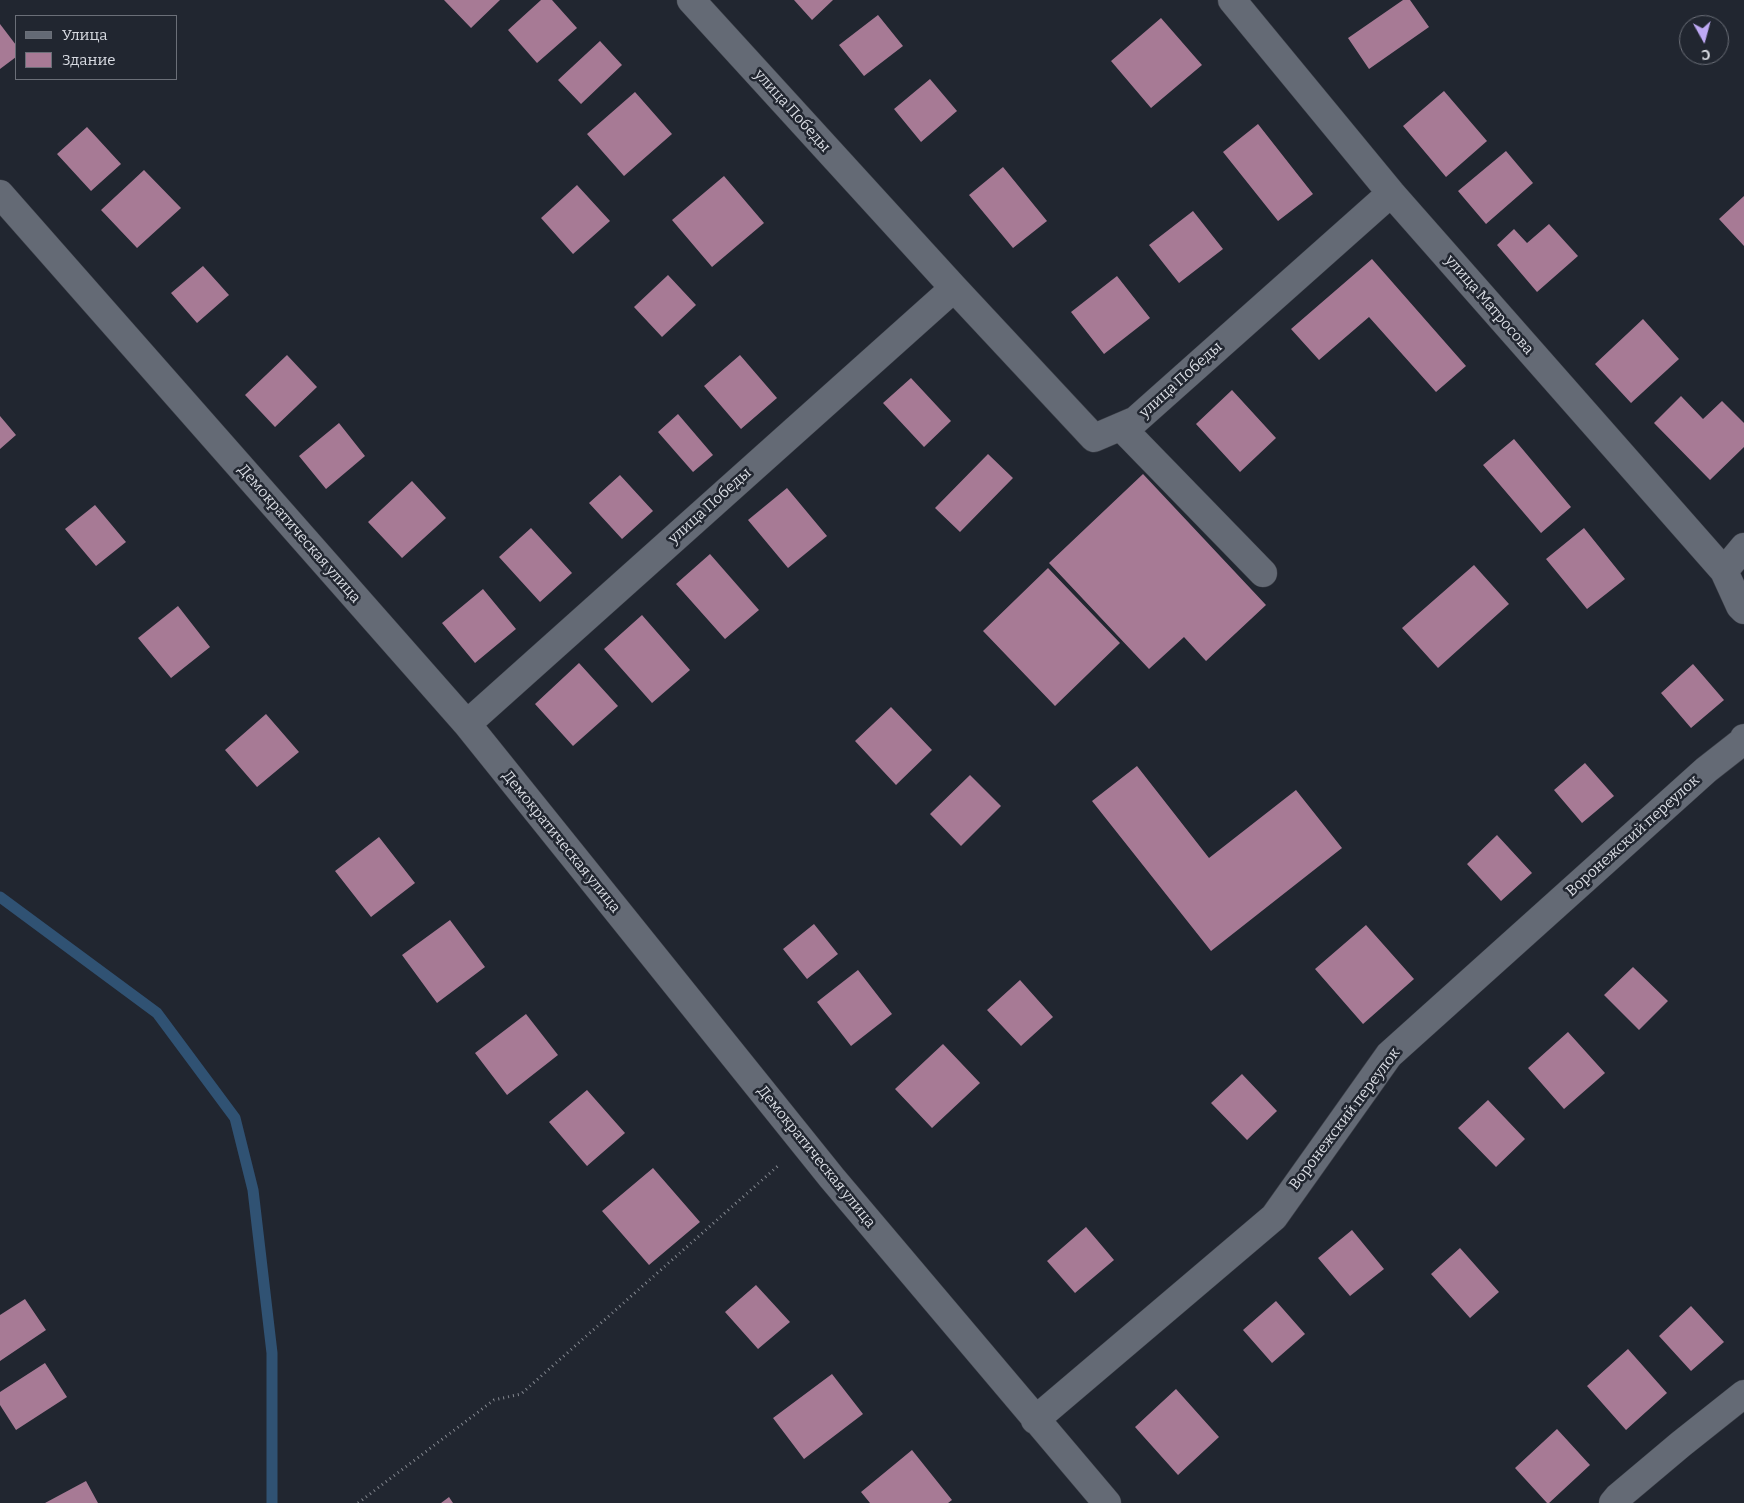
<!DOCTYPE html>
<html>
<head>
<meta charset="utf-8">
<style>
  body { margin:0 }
  #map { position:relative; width:1744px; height:1503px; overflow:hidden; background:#212630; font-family:Bitter,serif }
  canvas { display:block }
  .legend { position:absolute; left:15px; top:15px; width:162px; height:65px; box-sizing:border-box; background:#212630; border:1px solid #6b6f78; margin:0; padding:6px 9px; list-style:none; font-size:15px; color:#dadde4 }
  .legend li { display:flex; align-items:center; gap:10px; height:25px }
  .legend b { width:25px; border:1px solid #6b6f78 }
  .north { position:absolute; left:1679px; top:15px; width:50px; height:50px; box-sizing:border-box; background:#212630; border:1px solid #6b6f78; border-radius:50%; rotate:173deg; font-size:14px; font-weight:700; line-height:20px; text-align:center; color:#dadde4 }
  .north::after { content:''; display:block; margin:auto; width:18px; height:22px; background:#bea9f4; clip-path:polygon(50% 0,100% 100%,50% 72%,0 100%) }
</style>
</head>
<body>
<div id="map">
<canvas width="1744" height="1503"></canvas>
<ul class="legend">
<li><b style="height:6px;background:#646a75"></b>Улица</li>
<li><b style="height:14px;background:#a77a95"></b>Здание</li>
</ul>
<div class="north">С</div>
</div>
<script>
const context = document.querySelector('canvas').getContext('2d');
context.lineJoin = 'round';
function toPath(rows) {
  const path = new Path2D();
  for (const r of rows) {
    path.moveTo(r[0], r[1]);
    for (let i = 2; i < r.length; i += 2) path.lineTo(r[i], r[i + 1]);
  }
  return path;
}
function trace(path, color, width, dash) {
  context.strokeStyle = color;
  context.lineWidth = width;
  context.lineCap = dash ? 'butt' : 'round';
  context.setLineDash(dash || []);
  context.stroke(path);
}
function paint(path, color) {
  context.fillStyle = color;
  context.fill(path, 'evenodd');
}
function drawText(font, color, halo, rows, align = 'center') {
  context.font = font + ' Bitter,serif';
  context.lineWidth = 5;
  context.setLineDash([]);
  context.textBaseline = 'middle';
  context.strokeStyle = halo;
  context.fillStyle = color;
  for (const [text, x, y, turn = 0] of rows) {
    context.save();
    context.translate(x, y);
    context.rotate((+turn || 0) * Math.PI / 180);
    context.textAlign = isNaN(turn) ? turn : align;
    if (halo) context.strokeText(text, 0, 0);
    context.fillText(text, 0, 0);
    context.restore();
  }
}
const stream = toPath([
  [0,897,157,1013,235,1118,253,1190,272,1353,272,1503]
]);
const building = toPath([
  [444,0,500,0,471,28],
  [541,0,552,0,577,28,537,63,508,30],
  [794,0,833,0,812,20],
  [1403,0,1410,0,1429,27,1369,69,1348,38],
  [878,15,903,46,864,76,839,45],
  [1161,18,1202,65,1151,108,1111,61],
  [0,24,16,45,16,57,0,69],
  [600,41,622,65,581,104,558,80],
  [930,79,957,111,921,142,894,109],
  [1444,91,1487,141,1446,177,1403,126],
  [635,92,672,134,624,176,587,134],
  [1258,124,1313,194,1278,221,1223,152],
  [87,127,121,164,91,191,57,154],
  [1506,151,1533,183,1486,224,1458,191],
  [1003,167,1047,221,1013,248,969,195],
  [144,170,181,208,137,248,101,210],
  [724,176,764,223,712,267,672,220],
  [577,185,610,221,573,254,541,218],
  [1744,196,1744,246,1719,219],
  [1193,211,1223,249,1179,283,1149,245],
  [1549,224,1578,256,1537,292,1497,245,1514,229,1527,243],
  [1372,259,1466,366,1436,392,1369,317,1319,360,1291,329],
  [203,266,229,295,197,323,171,293],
  [668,275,696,305,662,337,634,307],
  [1117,276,1150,318,1104,354,1071,312],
  [1643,319,1679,359,1631,403,1595,364],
  [287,355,317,387,275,427,245,395],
  [740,355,777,398,741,429,704,386],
  [911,378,951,421,924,447,883,403],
  [1232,390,1276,438,1240,472,1196,424],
  [1681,396,1703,419,1722,401,1744,423,1744,447,1710,480,1654,423],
  [678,414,713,455,693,472,658,432],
  [0,416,16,435,0,449],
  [339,423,365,456,326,489,299,456],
  [1514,439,1571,507,1541,533,1483,465],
  [988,454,1013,478,960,532,935,508],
  [1143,474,1266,605,1206,661,1184,637,1149,669,1049,563],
  [620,475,653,511,622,539,589,503],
  [412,481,446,518,402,558,368,522],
  [787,488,827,536,788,568,748,520],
  [95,505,126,542,96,566,65,529],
  [531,528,572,573,540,602,499,557],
  [1584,528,1625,579,1587,609,1546,559],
  [710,554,759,610,725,639,676,584],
  [1474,565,1509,604,1438,668,1402,628],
  [1048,568,1120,643,1055,706,983,631],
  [483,589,516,629,475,663,442,623],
  [178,606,210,647,171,678,138,638],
  [642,615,690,670,652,703,604,649],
  [579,663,618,706,573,746,535,704],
  [1693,664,1724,700,1691,728,1661,693],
  [891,707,932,750,896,785,855,741],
  [266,714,299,752,257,787,225,750],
  [1585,763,1614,796,1582,823,1554,790],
  [1137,766,1209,858,1296,790,1342,848,1211,951,1092,801],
  [970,775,1001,806,961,846,930,814],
  [1497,835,1532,873,1501,901,1467,864],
  [379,837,415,883,371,917,335,871],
  [450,920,485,967,437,1003,402,955],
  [814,924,838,954,807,979,783,949],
  [1366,925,1414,979,1363,1024,1315,969],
  [1633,967,1668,1001,1639,1030,1604,995],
  [858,970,892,1014,851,1046,817,1002],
  [1020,980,1053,1017,1021,1046,987,1010],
  [526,1014,558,1055,507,1095,475,1053],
  [1568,1032,1605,1073,1564,1109,1528,1068],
  [943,1044,980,1083,932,1128,895,1089],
  [1242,1074,1277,1111,1247,1140,1211,1103],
  [587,1090,625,1133,587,1166,549,1122],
  [1488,1100,1525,1139,1496,1167,1458,1128],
  [653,1168,700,1222,649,1265,602,1211],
  [1086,1227,1114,1260,1075,1293,1047,1261],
  [1352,1230,1384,1269,1350,1296,1318,1258],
  [1460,1248,1499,1292,1470,1318,1431,1274],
  [756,1285,790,1322,758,1349,725,1312],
  [25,1299,46,1330,0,1361,0,1315],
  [1276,1301,1305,1334,1272,1363,1243,1330],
  [1691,1306,1724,1342,1691,1371,1659,1336],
  [1628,1349,1667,1393,1626,1430,1587,1386],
  [45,1363,67,1397,16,1430,0,1405,0,1392],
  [832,1374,863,1414,804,1459,773,1418],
  [1176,1389,1219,1437,1178,1475,1135,1427],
  [1557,1429,1590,1465,1549,1503,1547,1503,1515,1468],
  [912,1450,952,1500,948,1503,870,1503,861,1492],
  [86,1481,98,1503,45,1503],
  [449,1497,453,1503,441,1503]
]);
const path = toPath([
  [358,1503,494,1400,521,1394,779,1165]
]);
const minor = toPath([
  [691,0,954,288,1094,438,1136,420,1391,193],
  [1232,0,1391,193,1724,571,1740,606,1744,610],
  [0,194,467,724,832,1178,1107,1503],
  [1121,427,1263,573],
  [1724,571,1744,547],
  [467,724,954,288],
  [1035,1420,1274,1217,1389,1055,1706,770,1743,741,1744,738],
  [1613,1503,1618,1497,1681,1444,1744,1394]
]);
const streetNames = [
  ["улица Победы",792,111,48],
  ["улица Матросова",1489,305,49],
  ["улица Победы",1181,380,-42],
  ["улица Победы",710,506,-42],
  ["Демократическая улица",299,534,49],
  ["Воронежский переулок",1633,836,-42],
  ["Демократическая улица",561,842,51],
  ["Воронежский переулок",1345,1119,-53],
  ["Демократическая улица",816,1157,51]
];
trace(stream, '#305273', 11);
paint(building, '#a77a95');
trace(minor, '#3d4049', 29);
trace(path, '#858991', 3, [1, 4]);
trace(minor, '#646a75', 28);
drawText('15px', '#dadde4', '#212630', streetNames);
</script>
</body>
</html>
